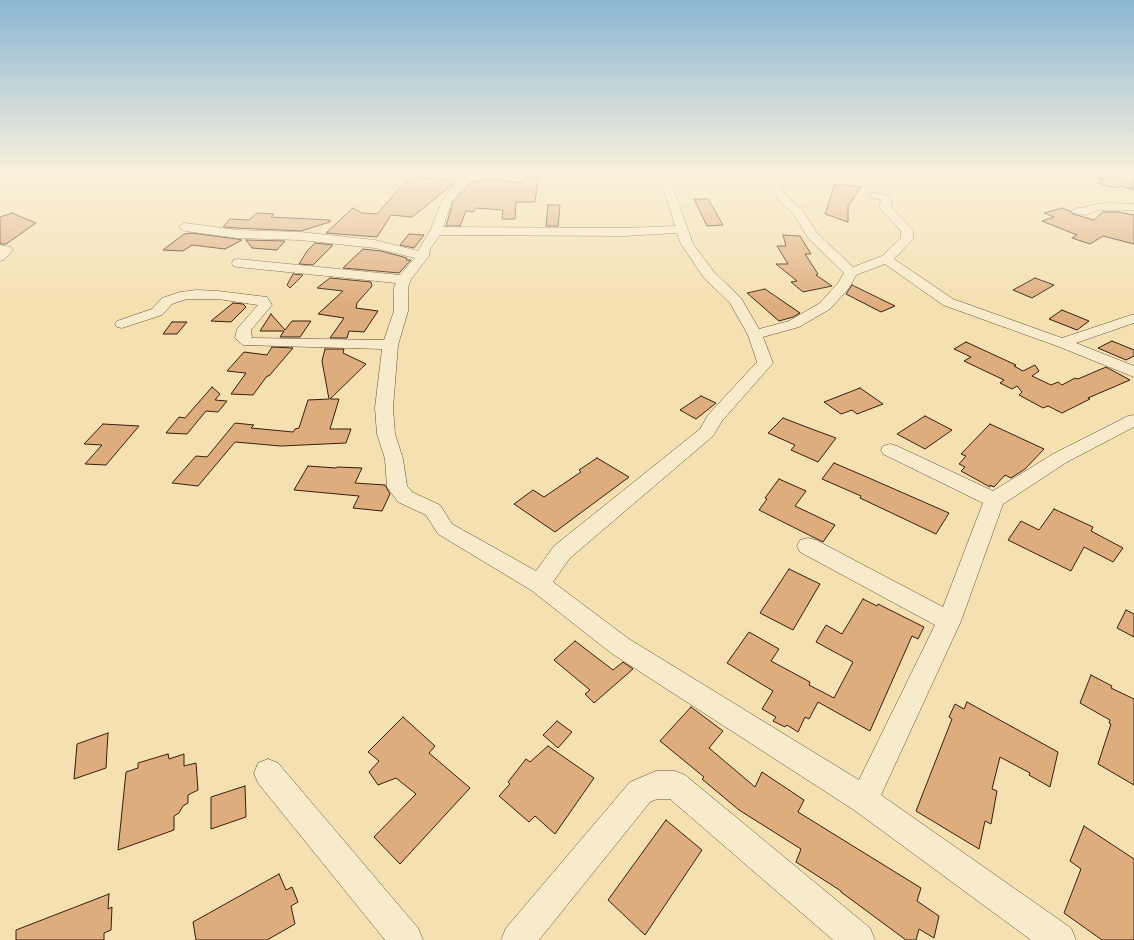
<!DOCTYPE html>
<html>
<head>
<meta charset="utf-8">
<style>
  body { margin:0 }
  canvas { display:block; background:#f4e0b0 }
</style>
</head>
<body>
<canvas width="1134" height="940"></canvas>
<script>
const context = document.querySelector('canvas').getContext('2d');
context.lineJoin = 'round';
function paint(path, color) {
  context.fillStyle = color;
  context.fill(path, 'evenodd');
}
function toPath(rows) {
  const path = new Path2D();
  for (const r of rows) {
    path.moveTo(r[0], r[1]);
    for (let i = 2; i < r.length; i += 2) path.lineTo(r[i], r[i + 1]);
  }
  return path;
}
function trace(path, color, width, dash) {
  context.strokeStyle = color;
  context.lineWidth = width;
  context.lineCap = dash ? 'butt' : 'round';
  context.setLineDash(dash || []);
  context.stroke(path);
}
const building = toPath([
  [1124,174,1134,174,1134,190,1121,186,1115,188,1097,183,1104,180,1098,179,1124,174],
  [527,176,539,176,535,202,516,202,515,219,502,219,503,210,476,208,473,212,466,211,460,226,446,226,453,202,471,183,489,180,524,183,527,176],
  [413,177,457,181,412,217,391,215,377,237,326,233,353,208,362,213,377,214,406,181,409,181,413,177],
  [835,184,861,187,848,206,848,222,825,214,835,184],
  [694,199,708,199,723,225,707,226,694,199],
  [548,205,560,205,558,226,546,226,548,205],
  [1062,208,1070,211,1073,214,1094,220,1103,212,1118,212,1134,215,1134,244,1103,236,1090,244,1072,238,1077,235,1042,221,1054,217,1044,213,1062,208],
  [12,213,36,223,6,244,0,244,0,217,12,213],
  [257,213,274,214,271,217,330,220,330,222,301,231,237,228,223,227,230,219,249,220,257,213],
  [191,233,237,239,242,240,225,249,192,245,183,251,163,250,184,234,191,233],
  [409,234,424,235,414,248,400,245,409,234],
  [783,235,800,236,811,254,805,254,818,274,816,275,832,286,803,292,791,282,797,281,776,264,788,264,777,246,786,246,783,235],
  [246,240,285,241,277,250,252,248,246,240],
  [315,243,333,245,313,265,299,264,307,251,315,243],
  [363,249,381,251,407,258,406,260,411,260,399,273,343,268,363,249],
  [293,274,303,275,290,288,287,285,293,274],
  [330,278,371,282,372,286,357,303,356,308,378,311,364,332,349,331,347,338,330,338,344,318,318,314,343,291,317,288,330,278],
  [1035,278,1054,285,1032,298,1013,290,1035,278],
  [852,285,895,306,881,312,846,294,852,285],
  [765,289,800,313,793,317,779,321,747,293,765,289],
  [233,303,243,304,246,307,231,322,211,321,233,303],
  [1062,310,1089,321,1077,330,1049,319,1062,310],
  [271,314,285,330,292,321,311,321,300,337,280,337,284,331,260,331,271,314],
  [172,322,187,322,177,334,163,334,172,322],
  [1112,341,1134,350,1134,356,1126,360,1098,348,1112,341],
  [966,342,1016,365,1014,366,1023,371,1035,365,1039,371,1032,376,1051,385,1058,382,1062,385,1075,378,1078,379,1106,367,1130,380,1088,398,1090,399,1062,413,1048,406,1043,408,1019,395,1022,392,1017,386,1012,389,1000,383,1004,380,964,361,971,357,954,349,966,342],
  [272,347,293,348,269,376,267,376,253,395,231,394,246,373,227,371,244,352,267,355,272,347],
  [325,349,344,349,343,353,366,364,330,399,339,399,330,429,351,429,346,443,281,446,235,442,198,486,172,483,196,456,207,457,235,423,254,425,251,428,293,432,295,429,299,428,308,400,329,399,322,361,325,349],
  [212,387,220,394,215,400,227,401,218,412,206,411,187,434,166,433,179,417,185,418,212,387],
  [860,388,883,404,857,414,852,410,841,414,824,402,860,388],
  [701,396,716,403,696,419,680,410,701,396],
  [925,416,952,430,925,449,897,434,925,416],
  [783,418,809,428,836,438,818,462,791,450,795,445,768,433,783,418],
  [103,424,139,426,106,465,85,464,102,445,84,444,103,424],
  [990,424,1044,449,1025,469,1011,478,1005,475,994,487,990,485,990,487,961,471,965,467,959,464,966,456,961,454,990,424],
  [597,458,629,477,555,532,514,504,533,490,544,497,581,472,579,470,597,458],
  [834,463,869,478,949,513,936,534,860,498,861,496,822,479,834,463],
  [308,466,336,468,337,467,362,468,355,483,385,485,390,494,382,511,353,508,359,496,294,490,308,466],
  [779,479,806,491,795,506,835,525,823,542,759,510,767,499,765,498,779,479],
  [1054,509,1093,527,1091,531,1123,548,1113,562,1084,547,1071,571,1008,540,1021,521,1039,530,1054,509],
  [789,569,820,584,793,630,760,613,789,569],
  [863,599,877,606,878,604,924,627,918,639,912,636,870,731,818,702,809,719,805,717,798,732,787,725,785,727,773,721,776,717,762,709,773,691,727,663,749,632,779,649,771,661,810,682,809,685,834,698,853,662,816,642,826,625,842,634,863,599],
  [1126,610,1134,614,1134,637,1117,628,1126,610],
  [575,641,613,670,623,662,633,669,594,703,585,694,590,690,554,660,575,641],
  [1091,675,1112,686,1111,688,1134,699,1134,785,1098,764,1111,724,1109,723,1110,720,1080,703,1091,675],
  [967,702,1058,752,1050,787,1029,775,1030,773,1000,757,992,789,997,791,991,824,985,821,979,849,916,811,952,719,949,717,955,704,964,709,967,702],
  [691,707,723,731,709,748,755,787,762,772,804,800,798,812,921,888,917,901,939,916,934,938,919,929,916,940,906,940,841,892,841,891,796,862,801,849,739,810,702,779,704,777,660,741,691,707],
  [403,717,435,746,429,753,470,788,400,864,374,837,416,794,396,778,378,785,369,772,379,761,368,752,403,717],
  [557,721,572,732,558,748,543,735,557,721],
  [108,733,106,768,74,779,77,744,108,733],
  [548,746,594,778,555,834,535,816,529,822,499,796,510,784,508,782,526,759,530,762,548,746],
  [168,754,169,759,184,754,184,766,196,763,198,790,188,795,188,803,183,806,179,813,174,816,174,830,118,850,126,772,138,768,138,763,168,754],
  [245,786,246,817,211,829,211,797,245,786],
  [666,820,702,850,645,935,608,900,666,820],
  [1084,826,1134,859,1134,940,1102,940,1064,913,1081,869,1070,861,1084,826],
  [279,874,286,890,292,887,298,902,291,906,295,924,267,940,196,940,193,922,279,874],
  [109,894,108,909,112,907,111,930,104,933,104,940,16,940,16,930,109,894]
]);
const minor = toPath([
  [474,174,509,174,514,177,509,180,489,178,470,182,461,190,452,201,443,227,625,228,675,226,664,190,654,174,664,174,674,190,693,244,714,272,741,298,759,329,789,321,820,303,838,283,844,273,808,238,793,213,779,201,767,180,758,174,771,174,775,176,787,197,802,209,817,233,853,267,882,256,901,238,901,231,879,207,881,200,869,197,868,195,873,192,889,196,892,202,891,207,913,230,913,239,894,259,953,299,1062,338,1134,314,1134,323,1076,343,1134,366,1134,377,1057,346,943,305,885,264,856,275,849,288,830,309,799,327,763,337,773,363,722,421,713,436,570,558,553,582,629,639,859,780,935,625,800,552,797,546,800,540,808,538,816,540,943,607,983,503,883,454,881,450,883,446,890,444,897,446,993,491,1053,454,1128,416,1134,415,1134,427,1067,462,1003,504,961,621,881,795,1071,928,1076,940,1031,940,854,810,611,653,531,590,438,534,426,515,398,502,387,487,385,459,377,434,375,408,382,349,243,345,235,338,237,329,258,305,218,299,187,299,172,304,162,315,122,328,117,327,115,324,117,321,152,309,162,298,180,292,197,290,218,291,267,297,272,305,251,330,252,338,384,340,394,311,394,288,396,283,238,267,233,266,232,263,233,260,238,259,400,275,415,258,375,248,300,240,237,238,185,231,181,229,179,227,181,225,185,223,237,230,300,232,375,240,418,251,430,231,443,199,453,186,462,178,474,174],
  [677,233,681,244,704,278,730,303,748,335,757,362,708,415,700,429,554,546,536,571,452,524,440,505,412,492,407,486,403,459,395,434,393,408,398,345,408,311,408,288,411,279,429,256,430,249,440,235,625,236,677,233],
  [1106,203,1134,204,1134,210,1098,210,1086,215,1073,213,1071,211,1077,208,1084,208,1092,205,1106,203],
  [0,245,11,247,13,250,4,260,0,261,0,245],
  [268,759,278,763,418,928,423,940,385,940,258,783,254,773,258,763,268,759],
  [656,771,675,771,685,775,870,928,875,940,833,940,670,799,657,799,650,802,539,940,501,940,506,928,630,782,656,771]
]);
paint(building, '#dead7e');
trace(building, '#391d10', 1);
trace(minor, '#684e38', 1);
paint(minor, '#f8ebcc');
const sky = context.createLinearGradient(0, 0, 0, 306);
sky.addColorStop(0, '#8bb7d4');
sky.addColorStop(0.57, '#faf1db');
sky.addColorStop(1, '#faf1db00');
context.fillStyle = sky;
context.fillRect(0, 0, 1134, 306);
</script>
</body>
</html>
